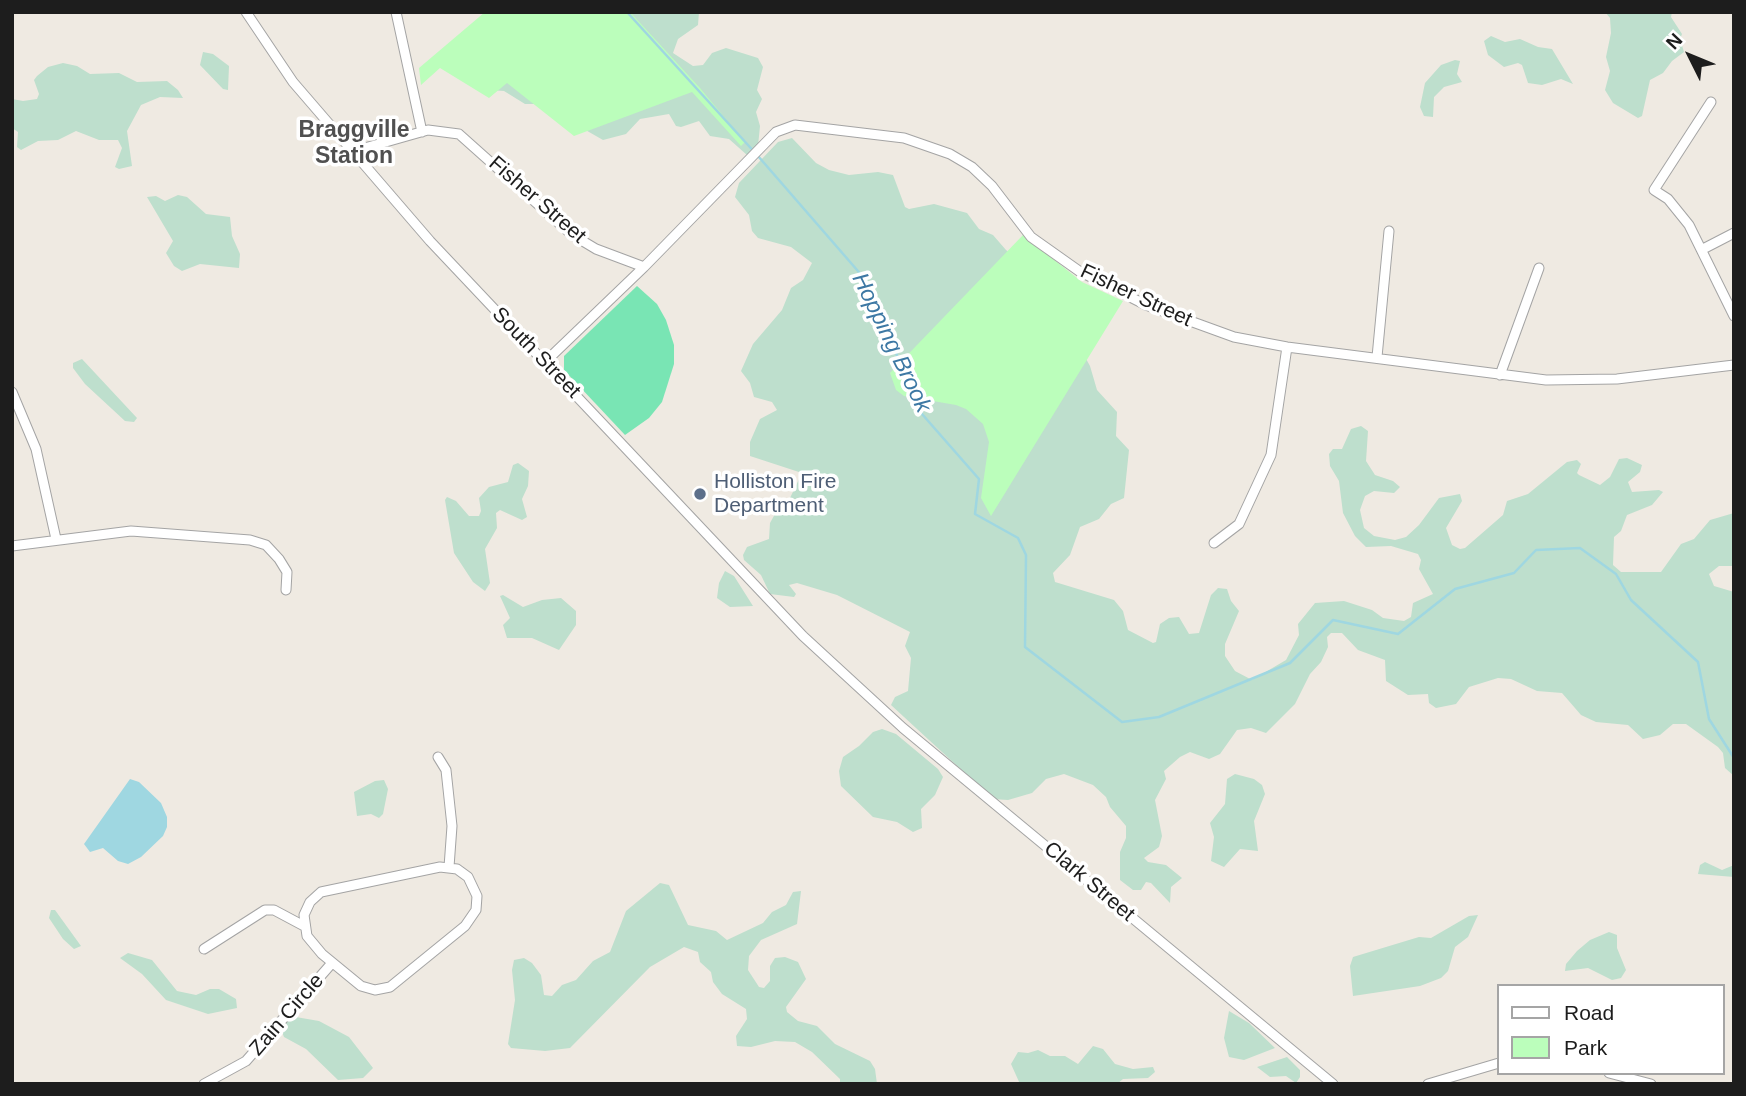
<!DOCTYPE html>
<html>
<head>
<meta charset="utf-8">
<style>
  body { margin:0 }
  #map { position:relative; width:1746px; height:1096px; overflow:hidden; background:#efeae2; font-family:Helvetica,sans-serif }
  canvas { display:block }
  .frame { position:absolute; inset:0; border:14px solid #1d1d1d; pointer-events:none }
  .legend { position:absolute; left:1497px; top:984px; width:228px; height:91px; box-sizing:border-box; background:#fff; border:2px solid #a5a5a5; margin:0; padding:9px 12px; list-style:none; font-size:21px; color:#1d1d1d }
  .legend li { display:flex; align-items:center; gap:14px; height:35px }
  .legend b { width:35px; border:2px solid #a5a5a5 }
  .north { position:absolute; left:1655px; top:21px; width:70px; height:70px; -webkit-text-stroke:5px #fff; paint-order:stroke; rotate:313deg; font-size:19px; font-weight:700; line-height:28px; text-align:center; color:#1d1d1d }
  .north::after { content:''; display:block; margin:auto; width:24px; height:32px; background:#1d1d1d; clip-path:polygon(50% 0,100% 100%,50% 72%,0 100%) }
</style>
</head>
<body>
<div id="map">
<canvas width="1746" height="1096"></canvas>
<div class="frame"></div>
<ul class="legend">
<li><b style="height:9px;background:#fff"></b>Road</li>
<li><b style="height:19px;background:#bbfebb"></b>Park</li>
</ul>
<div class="north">N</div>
</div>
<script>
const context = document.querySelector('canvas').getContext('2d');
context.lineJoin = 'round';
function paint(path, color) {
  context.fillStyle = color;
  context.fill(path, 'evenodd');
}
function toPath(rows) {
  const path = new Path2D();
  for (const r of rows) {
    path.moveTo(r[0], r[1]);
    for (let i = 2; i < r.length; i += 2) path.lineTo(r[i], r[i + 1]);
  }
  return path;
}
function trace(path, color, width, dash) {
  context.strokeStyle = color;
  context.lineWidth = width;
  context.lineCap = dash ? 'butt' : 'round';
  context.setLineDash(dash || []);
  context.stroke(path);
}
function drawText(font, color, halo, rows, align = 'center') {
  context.font = font + ' Helvetica,sans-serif';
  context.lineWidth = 7;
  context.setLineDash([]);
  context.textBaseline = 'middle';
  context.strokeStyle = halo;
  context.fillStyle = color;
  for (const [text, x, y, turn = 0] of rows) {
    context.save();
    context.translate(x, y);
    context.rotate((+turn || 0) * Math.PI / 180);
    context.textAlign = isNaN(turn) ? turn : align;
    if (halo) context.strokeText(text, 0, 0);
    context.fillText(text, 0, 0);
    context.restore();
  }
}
const wetland = toPath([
  [525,12,699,12,698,25,678,39,673,53,693,66,703,65,712,53,726,48,758,58,763,67,757,90,762,99,756,112,760,126,758,146,747,155,729,139,710,136,699,121,681,127,676,126,669,114,640,119,626,134,603,140,540,104,525,104,504,91,489,90],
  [1605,12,1672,12,1671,17,1682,34,1680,39,1684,52,1672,61,1663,73,1650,80,1642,116,1638,118,1613,103,1605,90,1610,71,1606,57,1611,33,1610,18],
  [1491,36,1505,42,1520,39,1538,47,1552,49,1573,84,1561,79,1542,85,1528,83,1522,65,1518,63,1504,67,1488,55,1484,41],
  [203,52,213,54,229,66,228,90,223,89,200,65],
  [1455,60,1460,61,1457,74,1462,82,1444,87,1434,97,1433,117,1424,116,1420,107,1425,83,1441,65],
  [63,63,77,66,90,74,119,73,137,82,167,81,178,90,183,98,160,97,141,105,127,131,132,166,119,169,115,167,122,148,118,140,99,140,76,131,58,140,38,141,21,150,17,147,18,132,12,128,12,99,23,101,37,99,39,94,34,80,37,76,48,67],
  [792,138,816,163,829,170,849,175,878,172,893,175,905,207,909,209,934,204,967,213,979,229,993,235,1006,250,1041,278,1090,366,1097,390,1117,412,1116,436,1129,450,1124,498,1111,504,1099,519,1080,527,1070,555,1053,573,1055,582,1114,600,1123,611,1128,630,1153,643,1156,642,1160,624,1169,618,1179,617,1189,634,1199,633,1211,595,1218,588,1227,589,1231,601,1239,611,1225,644,1225,656,1235,671,1252,680,1286,660,1299,635,1298,624,1315,603,1344,601,1372,610,1383,618,1404,621,1411,617,1413,603,1433,594,1419,569,1421,560,1418,554,1391,546,1366,547,1355,536,1343,513,1339,481,1330,466,1329,454,1333,449,1342,449,1351,429,1361,426,1368,431,1366,461,1375,475,1393,481,1400,487,1394,493,1374,491,1365,496,1360,510,1364,528,1374,536,1395,540,1406,537,1419,525,1439,498,1460,494,1462,501,1446,528,1452,545,1460,549,1465,548,1503,515,1507,501,1528,494,1567,462,1577,460,1581,464,1577,473,1579,475,1600,485,1610,477,1619,459,1627,458,1642,465,1640,472,1628,482,1632,492,1659,490,1663,492,1652,505,1627,515,1621,531,1614,537,1613,565,1621,572,1661,572,1681,544,1694,539,1710,520,1734,513,1734,566,1719,566,1709,574,1714,586,1734,592,1734,776,1725,768,1723,753,1718,747,1686,724,1673,724,1660,735,1643,739,1628,725,1596,722,1581,715,1562,693,1537,691,1511,679,1498,678,1469,687,1456,704,1436,708,1429,703,1428,694,1408,695,1386,681,1385,660,1358,650,1342,633,1331,633,1327,637,1328,647,1321,662,1310,674,1295,704,1266,733,1251,728,1237,730,1220,754,1209,759,1190,752,1180,757,1164,771,1166,779,1155,800,1162,836,1159,847,1144,858,1148,862,1166,865,1182,878,1171,887,1170,903,1151,883,1146,882,1141,890,1133,890,1120,880,1120,852,1126,838,1126,826,1110,807,1106,797,1093,785,1064,774,1046,779,1032,793,1008,800,993,799,891,705,895,697,908,691,911,658,905,646,910,632,837,595,797,583,789,585,796,594,794,597,770,594,761,575,744,560,743,555,747,547,769,539,770,523,780,505,790,498,802,473,750,456,750,442,760,419,777,410,772,402,754,397,750,383,741,371,753,344,782,310,791,288,803,280,812,263,791,247,758,238,752,231,749,215,735,197,739,183,778,142],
  [178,195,187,197,206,214,230,217,232,236,240,254,239,268,200,264,182,271,174,266,166,253,173,241,147,197,156,196,165,201],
  [82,359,137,418,134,422,125,421,85,384,73,368,73,363],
  [518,463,529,471,528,486,522,499,527,517,522,520,500,510,496,513,497,528,485,549,490,583,485,591,473,582,454,553,445,500,447,497,456,501,469,516,479,516,481,511,479,498,489,487,508,482,513,465],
  [725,571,734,576,753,606,730,607,717,598,719,583],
  [503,595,523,607,542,600,561,598,576,611,576,625,559,650,532,638,507,638,503,625,510,618,500,596],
  [882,729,896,734,938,769,943,777,935,795,921,809,922,828,913,832,897,822,873,817,841,786,839,771,843,757,859,746,873,732],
  [1235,774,1254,779,1262,785,1265,794,1254,821,1258,851,1240,849,1224,867,1211,861,1214,837,1210,823,1225,804,1227,779],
  [384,780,388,789,383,814,379,818,371,814,357,816,354,792,375,781],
  [1705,862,1722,870,1734,865,1734,877,1698,874,1700,865],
  [660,883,669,885,688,925,716,931,727,940,763,923,772,912,786,905,793,892,801,891,797,924,761,940,749,956,748,970,759,987,764,988,770,981,770,966,775,958,785,957,798,962,806,979,786,1007,787,1012,798,1021,817,1026,835,1044,870,1061,875,1069,877,1084,840,1084,840,1079,812,1052,795,1042,775,1041,751,1047,737,1046,736,1036,747,1019,746,1009,722,994,713,982,711,972,700,962,698,952,684,947,650,967,570,1048,545,1051,511,1048,508,1044,515,1000,512,970,514,960,524,958,532,963,541,975,544,995,552,996,562,985,576,980,593,961,610,952,626,911],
  [51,910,55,910,81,946,74,949,63,939,49,918],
  [1478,915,1468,937,1455,947,1448,971,1441,978,1420,986,1353,996,1350,966,1353,957,1419,937,1431,938,1469,916],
  [1609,932,1617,935,1617,948,1626,970,1621,978,1612,980,1588,968,1565,971,1566,964,1577,951,1590,940],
  [128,953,152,960,177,991,196,995,210,989,219,989,236,999,237,1008,208,1014,166,1000,142,974,120,958],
  [1229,1011,1249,1023,1275,1048,1244,1060,1229,1057,1224,1038],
  [290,1016,319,1021,349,1037,373,1068,363,1078,338,1080,306,1049,284,1037,280,1027],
  [1093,1046,1103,1049,1115,1064,1133,1069,1153,1067,1155,1072,1148,1078,1123,1079,1117,1084,1020,1084,1011,1064,1018,1052,1028,1053,1038,1050,1050,1056,1065,1056,1078,1064],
  [1287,1057,1300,1070,1300,1077,1296,1083,1286,1076,1270,1077,1257,1067]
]);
const park = toPath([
  [485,12,630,12,700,88,745,142,741,146,692,92,574,136,507,83,489,98,440,68,421,85,419,68],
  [1023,235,1082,282,1123,301,991,516,981,498,989,442,983,424,966,409,956,405,904,396,896,390,890,373]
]);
const pitch = toPath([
  [637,286,657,304,666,320,674,345,674,364,662,402,649,418,625,435,564,370,564,356]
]);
const water = toPath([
  [130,779,139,782,161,803,167,817,167,827,163,836,141,857,128,864,118,861,103,848,90,852,84,844]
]);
const stream = toPath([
  [627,12,758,156,864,278,922,414,979,479,975,514,1018,538,1026,555,1025,647,1122,722,1159,717,1290,663,1333,620,1398,634,1455,589,1514,573,1536,550,1580,548,1616,574,1631,600,1698,662,1709,719,1734,758]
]);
const minor = toPath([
  [246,12,293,82,430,241,803,636,903,728,1333,1084],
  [396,12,422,132],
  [1711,102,1654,190,1668,199,1689,225,1734,316],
  [354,151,428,130,459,134,571,234,596,249,644,267,776,132,795,125,904,138,950,154,972,167,992,186,1031,237,1079,271,1146,305,1234,337,1287,347,1546,380,1617,379,1734,365],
  [1703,249,1734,233],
  [1377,357,1389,231],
  [544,363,644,267],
  [1500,375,1539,268],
  [12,392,36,449,56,539],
  [1214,543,1239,524,1271,455,1287,347],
  [12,546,131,531,250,540,266,545,279,559,287,572,286,590],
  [438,757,446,770,452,826,449,867],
  [440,867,457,869,468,877,477,896,476,910,465,926,390,987,375,990,361,986,322,954,307,936,304,915,310,902,321,892,440,867],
  [204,949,265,910,274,910,304,926],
  [1609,1073,1651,1084],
  [204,1084,246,1061,332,963],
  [1428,1084,1499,1063]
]);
const markers = [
  [700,494,7,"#5c6f8a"]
];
const streetNames = [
  ["Fisher Street",537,200,41],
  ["Fisher Street",1136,296,25],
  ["South Street",536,353,46],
  ["Clark Street",1089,882,40],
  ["Zain Circle",287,1015,-49]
];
const serviceNames = [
  ["Holliston Fire",714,482],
  ["Department",714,506]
];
const neighbourhoodNames = [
  ["Braggville",354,131],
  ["Station",354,157]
];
const waterNames = [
  ["Hopping Brook",891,343,64]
];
paint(wetland, '#bedfcd');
paint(park, '#bbfebb');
paint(pitch, '#79e5b4');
paint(water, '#9fd7e1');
trace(stream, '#9fd7e1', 2.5);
trace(minor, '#a4a4a4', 11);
trace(minor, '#fff', 9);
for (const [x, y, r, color] of markers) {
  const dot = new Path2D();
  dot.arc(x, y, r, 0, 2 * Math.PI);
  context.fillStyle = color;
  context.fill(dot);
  trace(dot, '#fff', 2.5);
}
drawText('21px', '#1d1d1d', '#fff', streetNames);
drawText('21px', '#4e5e75', '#fff', serviceNames, 'left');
drawText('bold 23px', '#505050', '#fff', neighbourhoodNames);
drawText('italic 23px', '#3d78a4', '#fff', waterNames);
</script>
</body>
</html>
